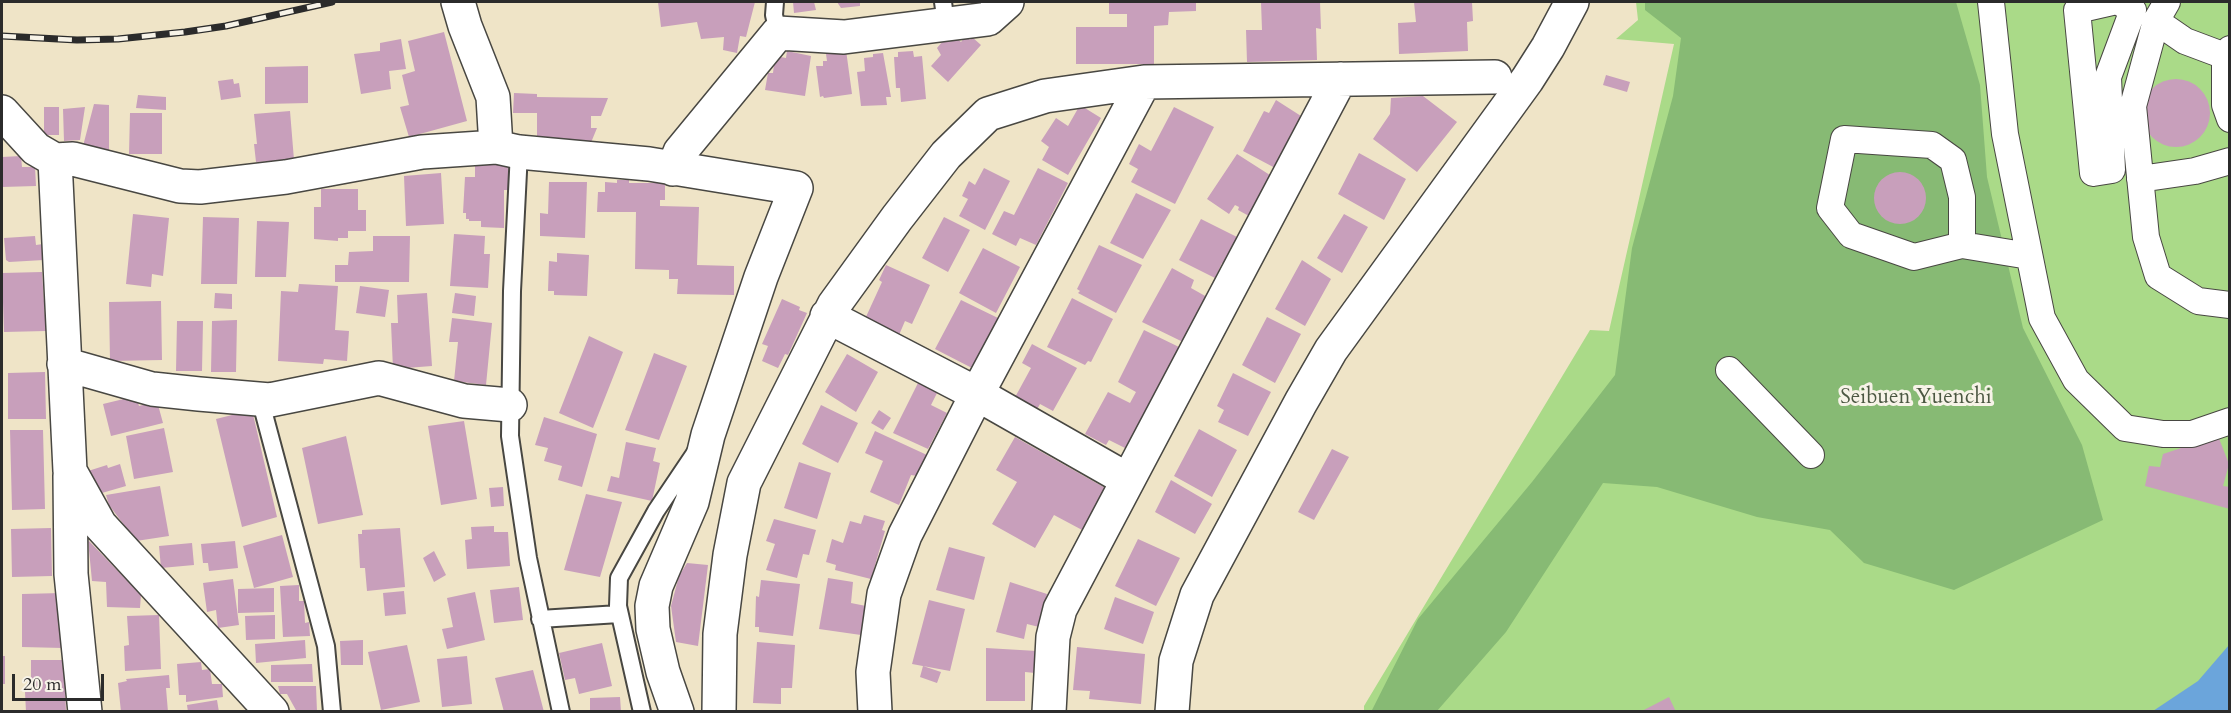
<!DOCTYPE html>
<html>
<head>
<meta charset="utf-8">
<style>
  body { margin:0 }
  #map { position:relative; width:2231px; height:713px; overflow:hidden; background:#efe4c7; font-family:Cardo,serif }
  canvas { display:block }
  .frame { position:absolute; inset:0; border:3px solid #2b2b2b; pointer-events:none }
  .scale { position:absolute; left:12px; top:674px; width:92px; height:27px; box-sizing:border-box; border:3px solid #2b2b2b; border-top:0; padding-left:8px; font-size:18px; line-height:21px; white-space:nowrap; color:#2b2b2b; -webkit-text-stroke:4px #f7f3e8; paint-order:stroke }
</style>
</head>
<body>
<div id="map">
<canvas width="2231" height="713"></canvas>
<div class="frame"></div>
<div class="scale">20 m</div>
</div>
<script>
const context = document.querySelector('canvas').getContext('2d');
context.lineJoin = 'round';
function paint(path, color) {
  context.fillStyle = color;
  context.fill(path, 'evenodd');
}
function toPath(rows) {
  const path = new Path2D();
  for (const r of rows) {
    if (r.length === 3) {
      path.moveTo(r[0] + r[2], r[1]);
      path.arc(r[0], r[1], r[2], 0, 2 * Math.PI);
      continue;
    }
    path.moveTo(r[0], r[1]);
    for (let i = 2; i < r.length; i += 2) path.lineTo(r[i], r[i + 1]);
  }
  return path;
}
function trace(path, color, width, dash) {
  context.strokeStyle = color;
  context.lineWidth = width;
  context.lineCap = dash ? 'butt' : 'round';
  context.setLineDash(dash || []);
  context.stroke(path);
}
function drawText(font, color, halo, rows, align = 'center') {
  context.font = font + ' Cardo,serif';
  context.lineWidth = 6;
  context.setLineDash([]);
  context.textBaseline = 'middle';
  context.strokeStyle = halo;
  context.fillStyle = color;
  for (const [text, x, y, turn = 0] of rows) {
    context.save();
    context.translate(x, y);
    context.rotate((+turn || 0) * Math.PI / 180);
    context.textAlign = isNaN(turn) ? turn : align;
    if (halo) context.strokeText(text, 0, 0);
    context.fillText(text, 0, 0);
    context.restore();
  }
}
const green = toPath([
  [1636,2,2229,2,2229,711,1364,712,1364,706,1590,330,1609,331,1674,44,1616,39,1638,20]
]);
const forest = toPath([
  [1645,2,1956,2,1980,85,1987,177,2023,328,2082,445,2103,520,1954,590,1864,563,1830,530,1757,517,1657,487,1603,483,1506,632,1437,711,1371,712,1418,619,1532,482,1615,375,1632,248,1673,96,1681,38,1645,10]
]);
const water = toPath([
  [2229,645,2229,711,2153,711,2198,681]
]);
const building = toPath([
  [658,2,755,2,746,37,740,36,737,53,723,50,724,37,701,39,697,22,661,27],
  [793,2,814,2,816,10,794,13],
  [837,2,860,2,860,6,841,8],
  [1109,2,1196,2,1196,11,1169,12,1168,25,1154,26,1154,64,1076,64,1076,27,1127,27,1127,14,1109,14],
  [1261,2,1320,2,1321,29,1316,28,1317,60,1247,62,1246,30,1262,30],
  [1414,2,1472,2,1473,21,1467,22,1468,51,1399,54,1398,23,1416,22],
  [444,32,467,121,409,137,400,107,409,105,402,75,415,71,408,41],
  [947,36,954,36,961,42,966,36,970,40,972,37,981,45,948,82,931,66,941,55,937,48],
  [401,39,406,69,389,71,391,89,361,94,354,54,380,51,380,43],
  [846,50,852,94,824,98,823,96,820,97,816,66,823,66,823,61,827,61,826,54,828,53],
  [787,51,811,56,805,96,765,90,768,73,773,73,775,56,786,58],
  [913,51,914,57,922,56,926,99,901,102,900,88,896,88,894,57,898,57,898,52],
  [883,53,891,97,886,97,887,105,861,106,857,72,865,71,864,58,873,57,873,54],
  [308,66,308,103,265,104,265,67],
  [1606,75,1630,82,1627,92,1603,85],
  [233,79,234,84,239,83,241,97,221,100,218,81],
  [2176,113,34],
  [514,93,537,94,537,97,608,98,601,116,591,116,591,128,597,128,590,145,537,144,537,113,513,113],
  [138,95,166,97,166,110,136,108],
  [1423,96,1457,122,1417,172,1373,139,1390,114,1391,98],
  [1276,100,1301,116,1284,148,1288,150,1277,169,1243,151,1264,111,1269,113],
  [94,104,109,105,109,153,83,146],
  [1080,105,1101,118,1068,175,1042,160,1049,147,1041,141,1056,118,1068,126],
  [44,107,59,107,59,135,44,135],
  [85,107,80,140,64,141,63,109],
  [1174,107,1214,127,1175,204,1131,182,1138,169,1129,164,1139,144,1151,151],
  [290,111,294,160,256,162,254,144,257,144,254,114],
  [130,113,162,113,162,154,129,154],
  [1359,153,1406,179,1384,220,1338,194],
  [1237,154,1273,177,1249,216,1238,210,1239,207,1235,205,1229,214,1207,199],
  [21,156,22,167,35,167,36,186,2,187,2,157],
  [475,164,508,164,509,190,504,190,504,228,481,227,481,221,469,221,469,219,466,219,466,213,463,213,465,177,475,177],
  [984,168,1010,181,985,230,959,216,968,199,962,196,969,181,975,185],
  [1038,168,1068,183,1036,245,1020,238,1016,246,992,234,1004,211,1014,215],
  [1900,198,26],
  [441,173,444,224,406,226,404,176],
  [617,180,629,180,629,183,665,183,665,200,660,200,660,206,699,207,697,265,734,266,734,295,677,294,678,279,669,279,669,270,635,269,636,212,597,212,598,192,605,192,605,182,617,183],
  [549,182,587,182,585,238,540,236,540,213,548,214],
  [321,189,358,189,358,210,366,210,366,231,348,231,348,238,338,238,338,241,314,239,314,207,321,207],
  [1136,193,1171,210,1143,259,1110,243],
  [133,214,169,218,163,276,152,274,151,287,126,284],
  [1344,214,1368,227,1342,273,1317,258],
  [203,217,239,218,237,284,201,284],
  [944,217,970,230,948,272,922,258],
  [1201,219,1243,240,1230,267,1222,263,1215,278,1179,260],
  [257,221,289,222,286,277,255,277],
  [454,234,485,236,484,254,490,254,488,288,450,286],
  [35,236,36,245,43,244,44,260,9,262,6,260,4,238],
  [373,236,410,236,409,282,335,282,335,265,348,265,349,252,373,251],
  [1099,245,1142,265,1116,313,1078,293,1080,291,1077,289],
  [983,248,1020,267,996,313,959,293],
  [557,253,589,255,587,296,554,295,554,291,548,291,549,261,557,262],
  [1302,260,1331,279,1305,326,1275,309],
  [886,265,930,285,912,324,905,321,899,335,865,319,882,282,879,280],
  [1172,268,1194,280,1191,288,1207,297,1183,342,1142,322],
  [42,272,46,331,4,332,2,273],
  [299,284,338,286,335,330,349,331,347,361,324,359,323,364,278,361,281,291,298,292],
  [360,286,389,290,385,317,356,313],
  [215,293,232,294,232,309,214,308],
  [427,293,432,366,393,369,391,323,398,323,397,295],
  [455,293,476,296,474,316,452,313],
  [1072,298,1113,319,1091,362,1088,361,1085,365,1047,347],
  [782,299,800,307,799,310,807,313,788,355,785,354,778,368,762,361,768,346,762,344],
  [961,300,998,318,972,368,935,349],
  [161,301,162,360,110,361,109,302],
  [1267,317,1301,334,1275,383,1242,365],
  [452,318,492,323,486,385,454,381,458,342,449,342],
  [237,320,236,372,211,372,212,321],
  [177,321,203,321,202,371,176,371],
  [1144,330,1179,347,1129,450,1109,440,1106,445,1085,434,1108,392,1130,403,1136,392,1118,382],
  [589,336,623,352,593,428,559,413],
  [1032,344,1077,368,1053,411,1040,404,1035,413,1013,401,1031,368,1022,363],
  [654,353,687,366,659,440,625,430],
  [847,354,878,372,856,412,825,392],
  [45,372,46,419,8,419,8,373],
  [1233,373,1271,392,1248,436,1218,422,1224,410,1217,406],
  [919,381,938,391,931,405,947,413,928,449,893,433],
  [136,396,139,406,157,401,163,423,111,436,103,404],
  [821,405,858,423,838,463,802,444],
  [252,410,277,517,242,527,216,419],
  [879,410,891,418,883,430,871,423],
  [544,417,597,434,582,487,558,480,562,466,544,461,548,448,535,445],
  [464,421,477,499,441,505,428,426],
  [164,428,173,472,134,479,126,436],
  [1199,429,1237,450,1212,497,1174,476],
  [10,430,43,430,45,509,12,510],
  [875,431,927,455,917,476,911,475,899,505,870,492,883,461,865,453],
  [346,436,363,515,318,524,302,448],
  [2218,436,2229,464,2223,486,2230,487,2230,509,2145,486,2149,466,2160,467,2163,454],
  [1015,437,1107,489,1084,531,1054,515,1035,548,992,524,1017,482,996,470],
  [626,442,656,448,653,461,660,463,652,501,607,491,611,476,619,478],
  [1332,449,1349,457,1314,520,1298,512],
  [799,462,831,473,817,519,784,508],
  [120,464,126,486,95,495,88,471,107,465,108,468],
  [1171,480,1212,504,1195,534,1155,512],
  [160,486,169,536,136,541,109,505,106,495],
  [503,487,504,506,491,507,489,488],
  [586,494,622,502,600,577,564,570],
  [864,515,885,521,882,530,885,531,871,579,835,570,836,565,826,562,832,539,843,543,850,521,861,524],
  [774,519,816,530,809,555,803,554,797,578,766,570,775,544,766,541],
  [494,526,494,532,508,532,510,566,467,569,465,540,472,539,471,527],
  [51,528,52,576,12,577,11,529],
  [400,528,405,587,367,591,365,568,360,568,358,534,362,534,362,530],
  [282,535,293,577,254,588,243,546],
  [1138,539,1180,558,1156,606,1115,586],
  [88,540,141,595,140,608,107,607,106,582,92,581],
  [235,541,238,568,209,571,208,563,203,563,201,544],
  [192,543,194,565,161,568,159,546],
  [949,547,985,557,974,600,936,590],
  [434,551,446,575,434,582,423,558],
  [687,563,708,565,698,646,676,642,671,606,679,576],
  [828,578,853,582,851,603,866,606,861,635,819,629],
  [233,579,239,625,218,628,216,610,207,612,203,583],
  [761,580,800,584,793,636,759,632,759,627,755,627,756,596,759,597],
  [1010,582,1047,594,1039,627,1027,624,1024,639,996,632],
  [299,585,299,601,304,601,305,623,309,622,310,636,283,637,280,586],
  [519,587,523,620,494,623,490,590],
  [274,588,274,612,238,613,238,589],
  [404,591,406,614,385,616,383,593],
  [475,592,485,640,447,649,442,629,453,627,447,598],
  [62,593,63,648,22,647,22,594],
  [1115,597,1154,612,1143,644,1104,629],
  [929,600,965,609,950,671,912,664],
  [159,615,161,669,125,671,124,646,129,645,127,616],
  [275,615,275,639,246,640,245,616],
  [305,640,306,658,256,663,255,644],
  [363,640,363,665,341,665,340,641],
  [757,642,795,645,792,688,781,688,781,704,753,703],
  [602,643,612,686,579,694,575,678,565,680,559,653],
  [407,645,420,702,381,710,368,652],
  [1077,647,1145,654,1141,704,1089,699,1090,691,1073,690],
  [986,648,1037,651,1035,673,1025,672,1025,701,986,701],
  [2,656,5,656,5,684,2,684],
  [467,656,472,704,442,707,437,659],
  [31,660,64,660,66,712,26,712,25,692,31,692],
  [201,662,202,670,210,669,212,684,222,684,223,697,186,702,186,695,179,695,177,664],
  [312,664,313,682,271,682,271,665],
  [923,666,941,672,937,683,920,677],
  [533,670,544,712,504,712,495,678],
  [169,675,170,688,166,688,168,712,121,712,118,683,127,681,126,679],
  [278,686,316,686,317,712,297,712,287,694,280,694],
  [620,697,621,712,590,712,590,698],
  [1669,697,1676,712,1640,712],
  [217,700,219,712,188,712,187,705]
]);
const service = toPath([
  [775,2,774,15,778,33],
  [943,2,946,24],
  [519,152,512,291,510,436,528,558,561,712],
  [260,399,326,646,332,712],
  [540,619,619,614],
  [642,712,618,606,619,578,656,511,695,453]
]);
const pedestrian = toPath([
  [1991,2,2005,134,2042,318,2076,380,2125,428,2163,434,2192,434,2230,421],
  [2112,2,2077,10,2093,173,2112,170,2108,77,2133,10,2119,2],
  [2167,2,2156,21,2133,106,2146,237,2158,276,2198,301,2230,305],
  [2156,21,2185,41,2225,56],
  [2230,49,2225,56,2225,105,2230,119],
  [2140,179,2195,171,2230,161],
  [1962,245,1962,197,1953,160,1932,145,1844,139,1830,208,1851,235,1914,257,1962,245,2029,256],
  [1729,370,1811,455]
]);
const minor = toPath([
  [458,2,465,26,493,97,496,147],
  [2,112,36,149,55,160,73,159,180,186,200,187,286,177,422,152,496,147,519,152,649,164,796,188,761,277,708,435,692,502,656,586,652,606,653,629,663,672,677,712],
  [55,160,70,471,100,525,272,712],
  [673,169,680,152,778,33,844,37,988,19,1007,2],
  [827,316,977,394,1128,480],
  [64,364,152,389,199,394,270,400,379,378,464,401,510,405],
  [70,476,71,574,85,712],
  [719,712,720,634,730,555,744,483,834,305,897,218,946,155,988,114,1045,96,1144,82,1495,77],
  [875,712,873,672,884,594,905,535,977,394,1144,82],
  [1049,712,1053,637,1060,609,1340,79]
]);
const tertiary = toPath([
  [1172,712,1176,661,1197,595,1301,402,1331,350,1527,80,1548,47,1572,2]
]);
const rail = toPath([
  [2,36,77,40,118,39,185,32,226,26,332,2]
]);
const parkNames = [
  ["Seibuen Yuenchi",1916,398]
];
paint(green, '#aada88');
paint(forest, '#87ba74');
paint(water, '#6ba5db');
paint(building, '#c89fbb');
trace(service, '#484742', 20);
trace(pedestrian, '#484742', 28);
trace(minor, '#484742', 36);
trace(tertiary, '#484742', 36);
trace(service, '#fff', 16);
trace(pedestrian, '#fff', 26);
trace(minor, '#fff', 33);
trace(tertiary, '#fff', 33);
trace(rail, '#2b2b2b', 7);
trace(rail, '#f7f3e8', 4.5, [14]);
drawText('21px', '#4b5742', '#f7f3e8', parkNames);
</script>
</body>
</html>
